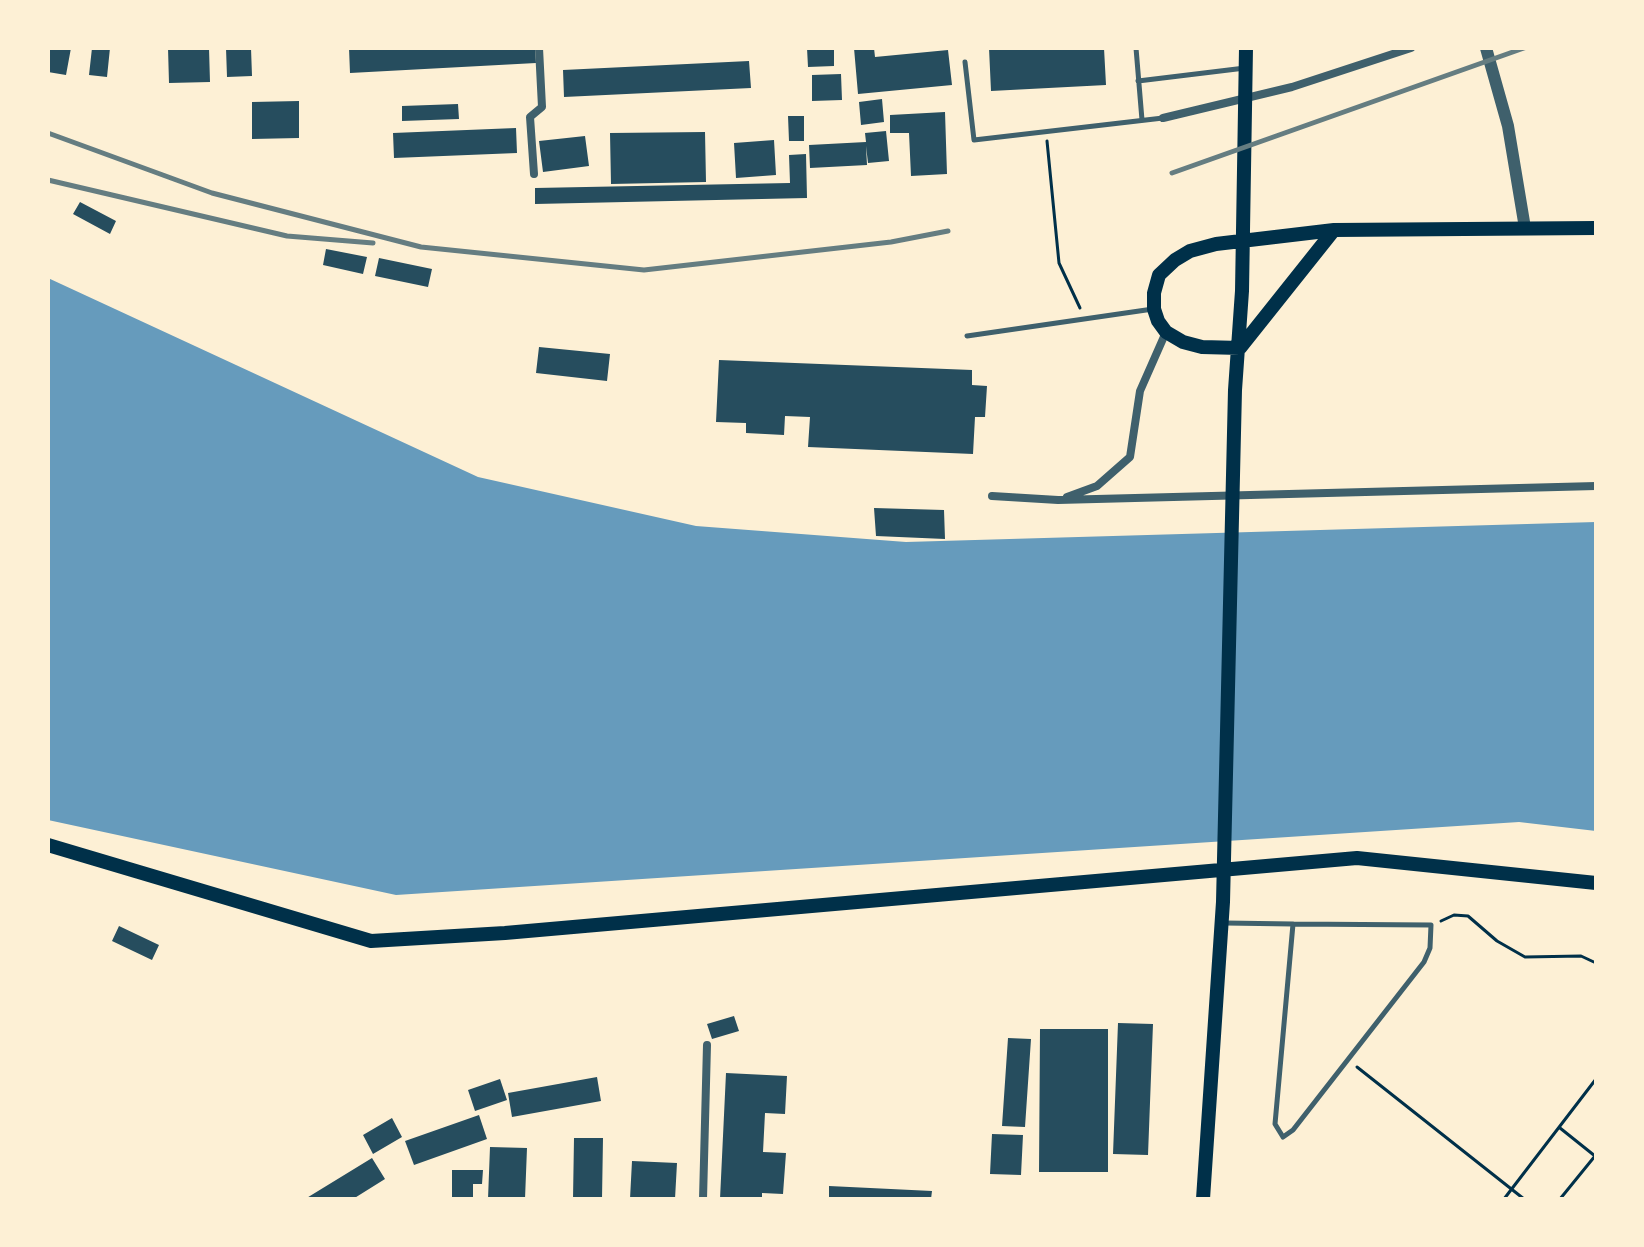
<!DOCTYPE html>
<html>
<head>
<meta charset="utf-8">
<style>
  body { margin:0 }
  #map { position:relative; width:1644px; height:1247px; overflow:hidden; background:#fdf0d5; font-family:Montserrat,sans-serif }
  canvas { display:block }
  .frame { position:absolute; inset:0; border:50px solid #fdf0d5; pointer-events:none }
</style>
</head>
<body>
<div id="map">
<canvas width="1644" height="1247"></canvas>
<div class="frame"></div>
</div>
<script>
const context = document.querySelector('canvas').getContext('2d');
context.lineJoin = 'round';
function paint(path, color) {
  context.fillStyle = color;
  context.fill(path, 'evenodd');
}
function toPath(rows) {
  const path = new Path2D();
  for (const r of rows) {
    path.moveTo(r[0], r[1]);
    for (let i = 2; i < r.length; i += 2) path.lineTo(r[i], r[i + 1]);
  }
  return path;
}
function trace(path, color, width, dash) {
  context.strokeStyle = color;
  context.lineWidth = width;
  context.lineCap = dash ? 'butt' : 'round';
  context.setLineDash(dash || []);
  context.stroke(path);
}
const water = toPath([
  [48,278,478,477,696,526,906,542,1596,522,1596,831,1519,822,396,895,48,820]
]);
const building = toPath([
  [48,48,71,48,66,75,48,72],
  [92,48,110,48,107,77,89,75],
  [168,48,209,48,210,82,169,83],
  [226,48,251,48,252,76,227,77],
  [349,48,535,48,536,63,350,73],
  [807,48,834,48,834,66,808,67],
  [854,48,874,48,875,57,948,50,952,85,858,94],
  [989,48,1104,48,1106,85,991,91],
  [749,61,751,88,564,97,563,70],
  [841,74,842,100,812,101,812,75],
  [882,99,884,122,861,125,859,102],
  [299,101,299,138,252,139,252,102],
  [458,104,459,119,402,121,402,106],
  [945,112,947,174,911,176,909,133,890,133,890,115],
  [788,116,804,116,804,141,789,141],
  [516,128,517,153,394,158,393,133],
  [886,131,889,161,868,163,866,146,867,165,810,168,809,145,866,142,865,133],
  [705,132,706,182,611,184,610,133],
  [585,136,589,166,543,172,539,141],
  [774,140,776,175,736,178,734,143],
  [806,154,807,198,535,204,535,188,790,183,789,155],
  [80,202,116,221,110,234,73,214],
  [326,249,367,257,363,274,323,265],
  [379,258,432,269,428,287,375,276],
  [539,347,610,354,607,381,536,373],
  [719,360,972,370,972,385,987,386,985,417,975,417,973,454,808,447,810,417,785,416,784,435,746,433,746,423,716,422],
  [874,508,944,510,945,539,876,536],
  [119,926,159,945,152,960,112,941],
  [734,1016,739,1031,712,1039,707,1024],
  [1118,1023,1153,1024,1148,1155,1113,1154],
  [1040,1029,1108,1029,1108,1172,1039,1172],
  [1008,1038,1031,1039,1025,1127,1002,1126],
  [726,1073,787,1076,785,1114,765,1113,763,1152,786,1153,783,1194,762,1193,762,1199,720,1199],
  [597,1077,601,1101,512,1117,508,1093],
  [500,1079,507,1100,475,1111,468,1090],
  [479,1115,487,1139,414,1165,405,1141],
  [392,1118,402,1137,373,1154,363,1135],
  [992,1134,1023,1135,1021,1175,990,1174],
  [574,1138,603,1138,602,1199,573,1199],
  [490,1147,527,1148,525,1199,488,1199],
  [372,1158,385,1179,353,1199,305,1199],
  [632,1161,677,1163,675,1199,630,1199],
  [452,1170,483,1170,482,1184,473,1184,473,1199,452,1199],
  [829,1186,932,1191,931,1199,829,1199]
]);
const path = toPath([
  [1047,141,1059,263,1080,308],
  [1441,921,1454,915,1468,916,1497,941,1525,957,1581,956,1596,963],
  [1357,1067,1524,1199],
  [1560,1128,1595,1156,1560,1199],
  [1504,1199,1596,1079]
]);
const service = toPath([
  [1136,48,1142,120],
  [965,62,974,140,1163,118],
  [1138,81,1245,68],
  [967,336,1153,309],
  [1225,923,1293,924,1431,925,1430,948,1424,962,1293,1130,1283,1137,1275,1124,1293,924]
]);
const minor = toPath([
  [1163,118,1292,87,1411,48],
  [534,174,530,117,542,107,539,48],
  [992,496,1058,500,1596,486],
  [1067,497,1097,486,1130,457,1140,391,1166,332],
  [703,1199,707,1045]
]);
const tertiary = toPath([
  [1486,48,1508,126,1525,228]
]);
const secondary = toPath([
  [1334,230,1240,348,1202,347,1183,342,1166,332,1158,321,1154,309,1154,293,1159,275,1175,260,1190,251,1216,244,1334,230,1596,228],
  [48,845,371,941,505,933,1357,858,1596,883],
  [1203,1199,1223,902,1235,390,1242,291,1246,48]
]);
const rail = toPath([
  [48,133,212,193,421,247,644,270,891,242,948,231],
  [1172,173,1524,48],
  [48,180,287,236,373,243]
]);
paint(water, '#669bbc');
paint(building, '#264d5e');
trace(path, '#003049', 3);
trace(service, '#3f606c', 5);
trace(minor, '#3f606c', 8);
trace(tertiary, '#3f606c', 12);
trace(secondary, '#003049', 14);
trace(rail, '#657d81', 5);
</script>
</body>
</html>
